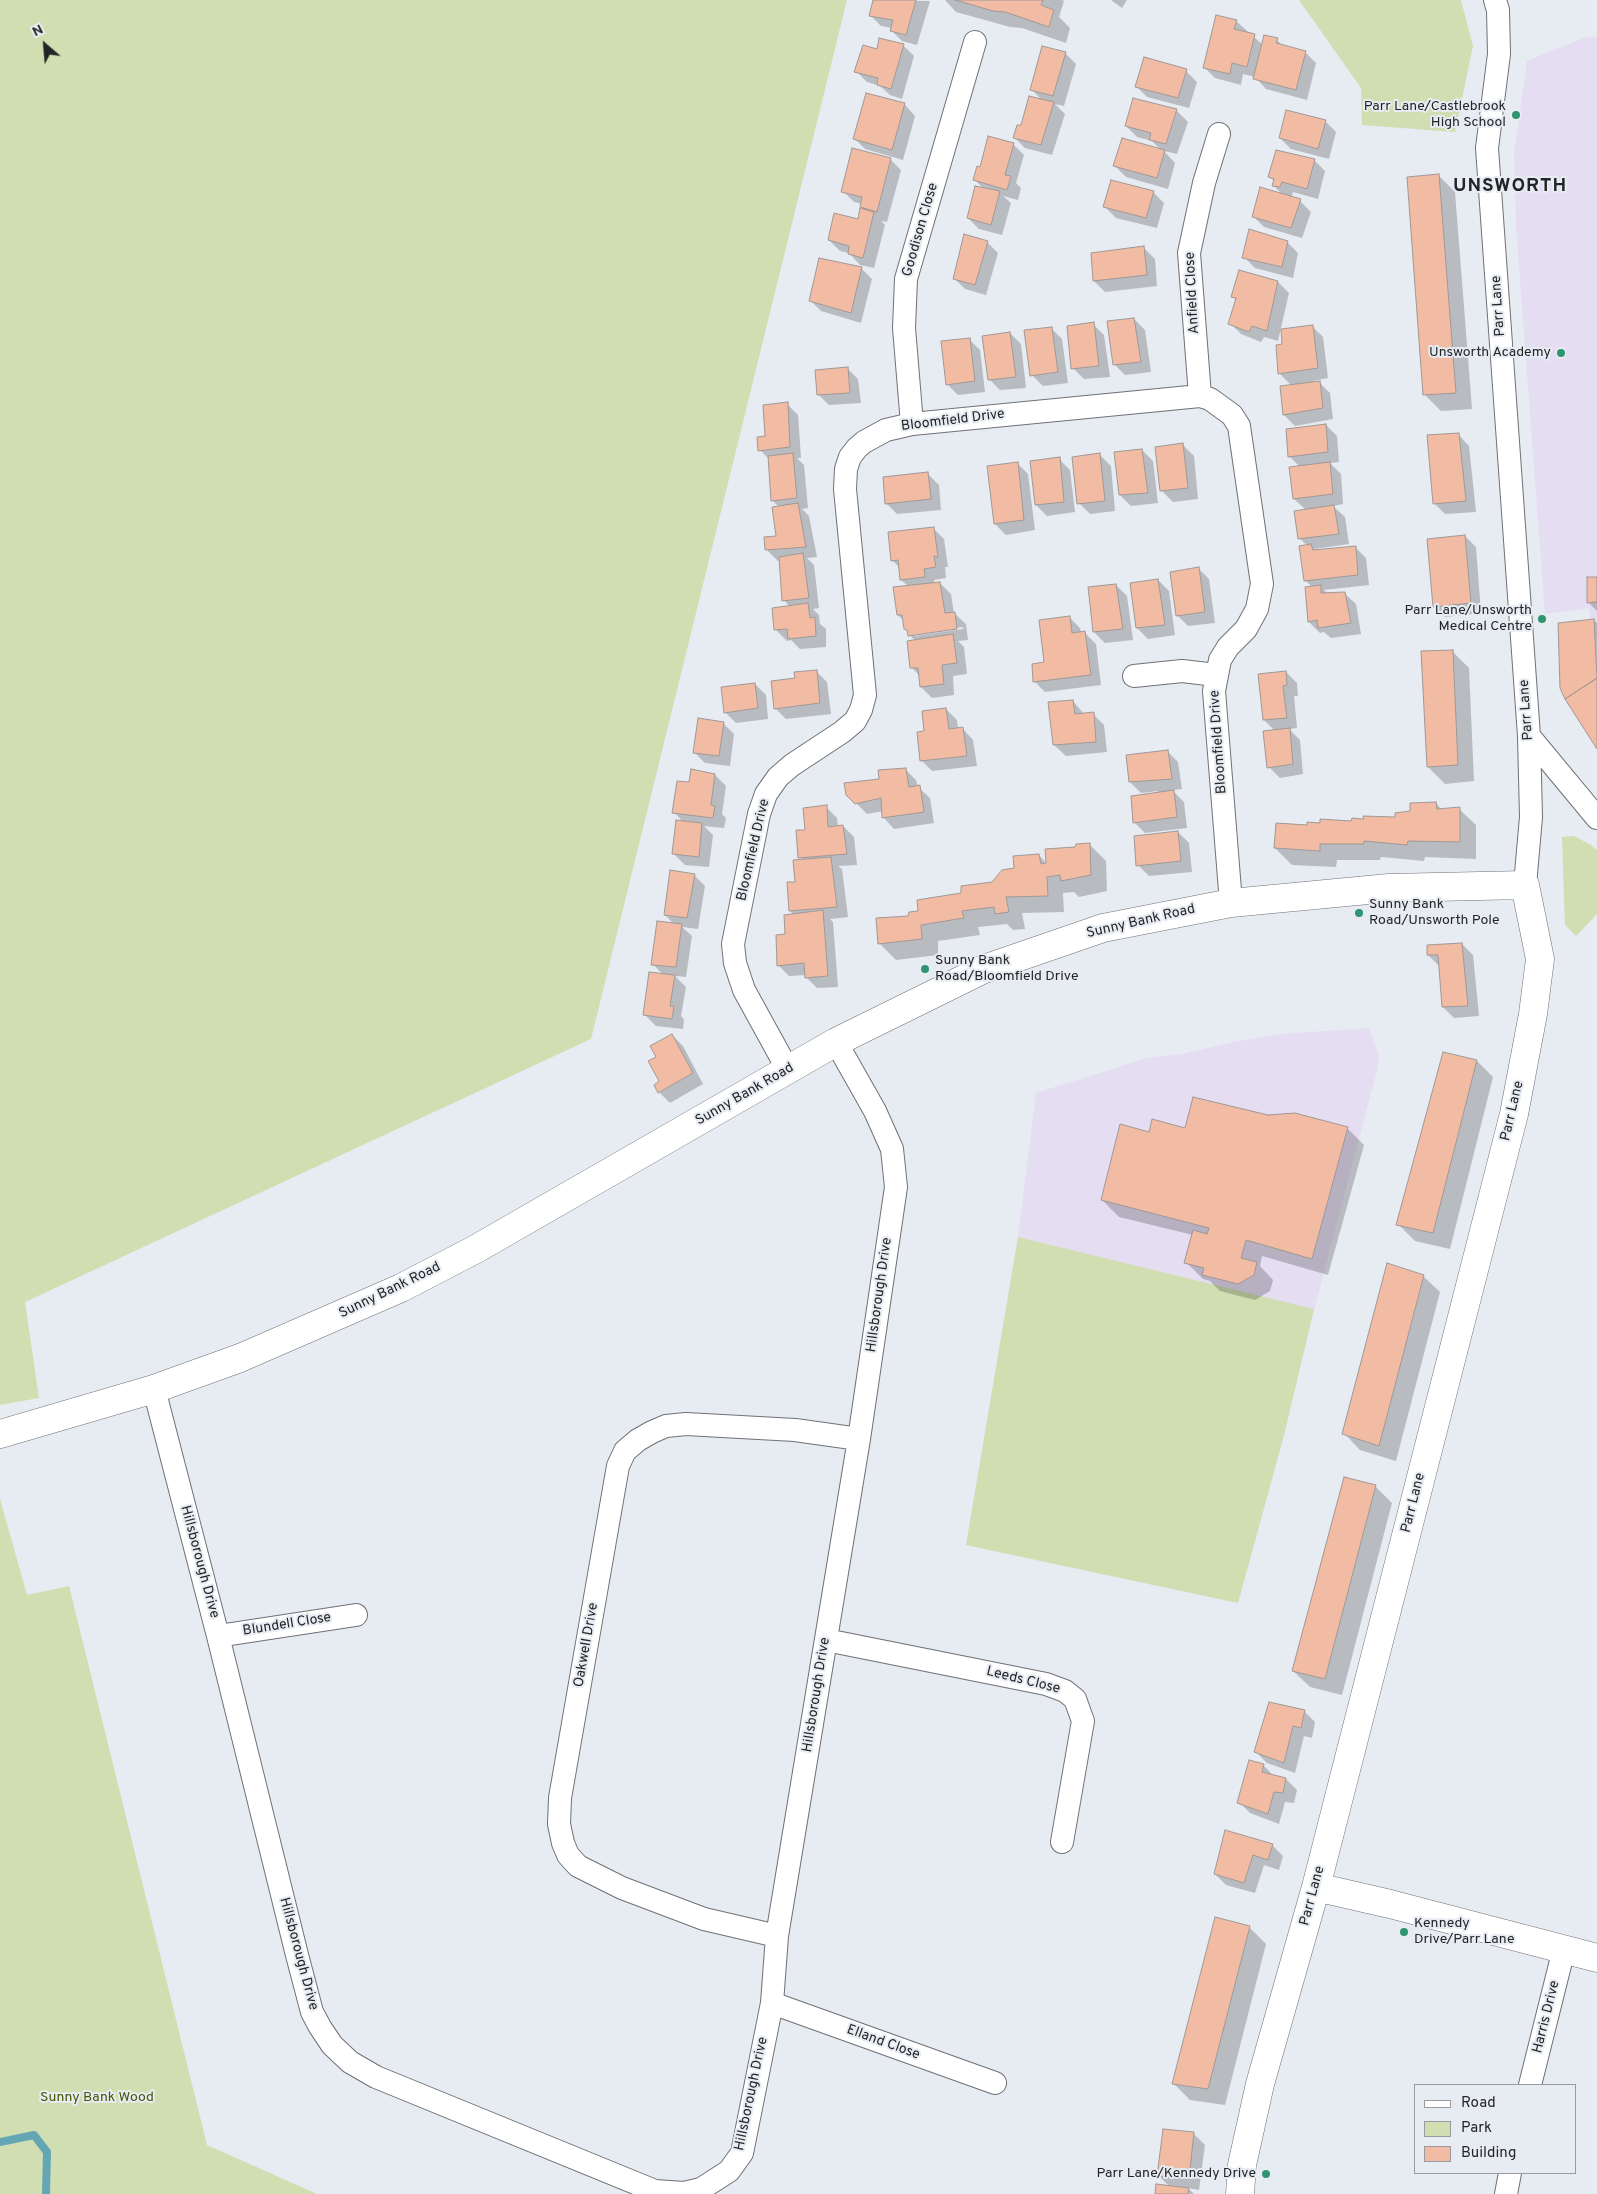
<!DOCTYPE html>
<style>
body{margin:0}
#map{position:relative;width:1597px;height:2194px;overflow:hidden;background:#e7ebf2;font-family:Overpass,sans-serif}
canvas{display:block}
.legend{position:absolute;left:1414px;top:2084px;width:162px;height:90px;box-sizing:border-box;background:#e7ebf2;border:1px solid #999ba0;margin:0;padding:6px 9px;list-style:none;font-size:15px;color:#232426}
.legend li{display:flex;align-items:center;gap:10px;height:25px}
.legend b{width:25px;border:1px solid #999ba0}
.north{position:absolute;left:20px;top:20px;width:50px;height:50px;-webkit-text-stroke:4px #e7ebf2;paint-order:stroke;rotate:333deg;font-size:14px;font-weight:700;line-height:20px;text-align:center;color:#232426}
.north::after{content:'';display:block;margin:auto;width:18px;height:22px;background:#232426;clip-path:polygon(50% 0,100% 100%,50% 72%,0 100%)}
</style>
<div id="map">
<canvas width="1597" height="2194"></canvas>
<ul class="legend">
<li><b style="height:6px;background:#fff"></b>Road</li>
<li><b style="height:14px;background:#d0deb1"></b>Park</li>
<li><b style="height:14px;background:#f1bba4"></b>Building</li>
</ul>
<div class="north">N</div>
</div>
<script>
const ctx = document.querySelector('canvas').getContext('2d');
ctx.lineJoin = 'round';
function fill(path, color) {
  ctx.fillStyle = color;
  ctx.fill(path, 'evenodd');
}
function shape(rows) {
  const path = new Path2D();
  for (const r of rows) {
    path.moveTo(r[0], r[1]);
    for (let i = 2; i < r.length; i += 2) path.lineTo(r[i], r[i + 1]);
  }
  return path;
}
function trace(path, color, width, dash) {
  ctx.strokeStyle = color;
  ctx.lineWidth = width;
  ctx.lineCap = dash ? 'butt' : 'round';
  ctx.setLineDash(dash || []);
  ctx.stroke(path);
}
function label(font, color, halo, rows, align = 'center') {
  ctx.font = font + ' Overpass,sans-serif';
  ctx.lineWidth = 4;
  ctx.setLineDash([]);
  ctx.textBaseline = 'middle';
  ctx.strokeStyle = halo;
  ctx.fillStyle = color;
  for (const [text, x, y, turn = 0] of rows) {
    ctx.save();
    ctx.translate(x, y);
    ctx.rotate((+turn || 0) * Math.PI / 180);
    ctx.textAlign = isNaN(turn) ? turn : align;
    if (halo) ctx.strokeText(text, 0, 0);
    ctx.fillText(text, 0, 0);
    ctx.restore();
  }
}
fill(shape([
 [1597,37,1597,638,1592,638,1589,608,1545,614,1516,226,1514,154,1527,61,1584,38],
 [1369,1028,1379,1056,1377,1070,1311,1322,1284,1435,1238,1603,966,1545,1018,1237,1036,1093,1147,1058,1182,1054,1234,1042,1281,1034]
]), '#e5ddf2');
fill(shape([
 [0,0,847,0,591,1039,25,1302,39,1398,0,1405],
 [1299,0,1461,0,1473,46,1455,132,1362,125,1361,88],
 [1574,836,1589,844,1597,850,1597,914,1576,936,1565,925,1562,837],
 [1018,1237,1314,1309,1284,1435,1238,1603,966,1545],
 [0,1499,27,1595,69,1586,207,2145,317,2194,0,2194]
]), '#d0deb1');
fill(shape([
 [874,0,930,1,917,45,902,41,891,30,892,28,881,26,870,15],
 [945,0,1062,0,1064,1,1059,17,1070,28,1066,43,1022,28,1010,27,956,12],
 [1111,0,1127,0,1122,8],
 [1236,21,1263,45,1277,40,1284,47,1305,52,1316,63,1307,100,1266,89,1255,77,1243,74,1241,85,1215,78,1204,67],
 [903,45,914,56,902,99,890,95,880,86,867,82,856,71,878,51],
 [1065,53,1076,64,1064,106,1055,104,1065,114,1052,155,1025,148,1014,137,1042,100,1032,90],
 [1186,71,1197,82,1189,108,1147,97,1136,86],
 [1133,100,1177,111,1188,122,1177,154,1164,151,1175,163,1168,189,1126,177,1115,166,1162,151,1152,141,1137,137,1126,126],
 [904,104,915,116,903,160,865,149,854,138],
 [1325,121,1336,132,1329,159,1291,149,1280,138],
 [1013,144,1024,155,1016,183,1021,188,1018,200,1003,196,1011,203,1002,235,979,229,968,218,984,189,974,179,981,168],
 [890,159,901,170,887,222,881,221,885,225,874,268,860,265,849,253,840,251,829,240,859,221,862,204,854,202,843,191],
 [1314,160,1325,171,1318,199,1293,192,1291,198,1300,201,1311,212,1302,238,1264,227,1253,216,1284,196,1273,185,1274,181,1270,177],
 [1438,175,1455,192,1472,409,1441,411,1424,394],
 [1153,192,1164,203,1157,228,1116,218,1105,207],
 [987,242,998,253,986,295,965,289,954,278],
 [1287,242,1298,253,1293,278,1255,268,1244,257],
 [1144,248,1155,259,1157,286,1105,292,1094,281],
 [861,268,872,279,861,323,821,311,810,300],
 [1278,282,1289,293,1278,341,1264,337,1261,342,1241,334,1230,323,1236,300,1233,297],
 [1134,319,1145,330,1151,372,1125,375,1114,364],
 [1093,324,1104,335,1110,377,1084,379,1073,368],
 [1312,326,1323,337,1328,378,1313,381,1313,383,1319,382,1330,393,1333,419,1295,426,1284,415,1292,386,1279,373,1284,346],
 [1051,328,1062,339,1068,383,1043,386,1032,375],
 [1010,333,1021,344,1026,388,1000,390,989,379],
 [969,339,980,350,985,392,958,395,947,384],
 [847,368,858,379,861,403,829,405,818,394],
 [787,404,798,415,801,458,797,458,804,465,808,508,802,509,809,516,817,557,807,558,814,565,819,608,813,609,819,615,820,624,826,629,826,647,800,649,791,640,787,641,776,630,790,607,784,600,780,561,778,561,767,550,778,537,779,507,772,500,770,460,760,450],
 [1326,425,1337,436,1339,462,1330,463,1341,474,1343,504,1333,506,1345,517,1349,544,1314,549,1316,551,1355,547,1366,558,1369,585,1324,590,1328,594,1344,593,1356,604,1361,634,1331,638,1324,632,1320,633,1309,622,1306,588,1312,587,1305,580,1308,546,1299,538,1306,510,1294,499,1300,467,1289,456],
 [1458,434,1469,446,1476,512,1445,514,1434,503],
 [1183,445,1194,456,1198,499,1173,502,1162,491],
 [1142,450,1153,461,1158,503,1131,506,1120,495],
 [1100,455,1111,466,1115,511,1090,514,1079,503],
 [1059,459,1070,470,1075,512,1047,516,1036,505],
 [1017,463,1028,474,1035,530,1006,535,995,524],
 [928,474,939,485,941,510,897,514,886,503],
 [933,528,944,539,948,567,945,567,946,578,934,580,935,583,940,583,951,594,954,613,966,624,968,640,958,641,964,647,967,674,953,676,954,695,932,698,921,687,920,676,911,667,915,641,910,635,904,621,898,615,908,586,901,580,900,568,892,560],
 [963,627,963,629,914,636,914,634],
 [1465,536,1476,547,1481,613,1445,617,1434,606],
 [1198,568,1209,579,1215,623,1188,626,1177,615],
 [1597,578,1597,611,1588,602],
 [1158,580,1169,591,1175,635,1148,639,1137,628],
 [1116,585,1127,596,1133,640,1105,643,1094,632],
 [1069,617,1080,628,1081,633,1085,633,1096,644,1101,685,1045,692,1034,681,1046,663],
 [1594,620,1597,623,1597,747],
 [1452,651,1469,668,1474,781,1445,784,1428,767],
 [816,671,827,682,831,714,786,719,775,708,796,679],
 [1286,672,1297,683,1298,696,1294,696,1297,728,1289,729,1300,740,1303,774,1280,778,1269,767,1275,731,1264,720],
 [755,684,766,695,768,719,736,723,725,712],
 [1073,701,1084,714,1093,714,1104,725,1107,752,1066,756,1054,745],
 [946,709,957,720,958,729,962,728,973,740,977,766,932,771,921,760,925,733],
 [723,723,734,734,730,766,705,763,694,752],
 [1167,751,1178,762,1182,789,1172,790,1184,802,1187,828,1145,833,1134,822,1158,791,1141,793,1130,782],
 [905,769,916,780,918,787,930,798,934,823,894,829,884,818,883,811,867,814,847,794],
 [715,775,726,786,722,814,726,818,724,828,704,826,713,835,709,867,685,865,674,854,683,822,674,812,690,784],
 [1436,803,1442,810,1459,809,1476,825,1476,859,1425,857,1424,861,1381,857,1380,860,1337,860,1336,867,1292,865,1275,848,1309,826,1396,818],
 [826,807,837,818,838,827,843,826,854,837,857,865,838,866,842,869,848,917,830,919,833,922,838,987,817,988,806,977,806,975,789,976,778,965,786,935,794,915,790,911,803,860,800,857,807,831],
 [1178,832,1189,843,1192,872,1149,876,1138,865],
 [1089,844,1106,861,1107,891,1079,897,1074,892,1063,893,1064,912,1022,913,1025,929,1013,930,1007,924,978,927,980,935,938,941,938,955,896,960,879,943,910,917,992,883,1039,855,1047,864,1076,848],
 [694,875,705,886,698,929,682,927,692,936,686,977,675,976,686,987,681,1016,684,1019,683,1029,656,1026,645,1015,663,975,653,964,675,925,665,915],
 [1462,944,1473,955,1479,1016,1454,1018,1443,1007,1439,966,1428,955],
 [672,1035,683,1046,703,1084,670,1103,659,1092,660,1081,657,1057],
 [1477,1061,1493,1077,1450,1249,1415,1241,1398,1224],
 [1347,1128,1364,1145,1328,1275,1262,1256,1260,1266,1273,1280,1270,1291,1255,1300,1220,1291,1210,1281,1203,1279,1186,1262,1193,1235,1119,1217,1102,1200,1150,1133,1186,1129],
 [1423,1276,1440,1292,1396,1461,1360,1450,1344,1433],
 [1375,1486,1392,1503,1342,1695,1310,1687,1293,1671],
 [1304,1711,1315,1722,1312,1738,1304,1736,1295,1773,1267,1763,1256,1752],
 [1263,1765,1275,1777,1286,1779,1297,1790,1294,1803,1285,1802,1279,1824,1250,1813,1239,1802],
 [1272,1845,1283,1856,1279,1870,1264,1865,1255,1893,1226,1885,1215,1874],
 [1249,1927,1266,1944,1225,2105,1190,2100,1173,2083],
 [1194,2134,1205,2145,1199,2190,1188,2188,1194,2194,1156,2194,1170,2187,1158,2175]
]), '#0003');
trace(shape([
 [0,2142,34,2135,47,2152,46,2194]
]), '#65a6b5', 8);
const building = shape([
 [873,0,916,0,906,35,890,31,893,20,869,16,873,0],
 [955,0,1043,0,1041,5,1054,10,1049,27,1005,12,993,11,955,0],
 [1216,15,1237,20,1234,29,1255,34,1247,67,1232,63,1230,74,1203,68,1216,15],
 [1264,35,1278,38,1276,43,1306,51,1296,90,1253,79,1264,35],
 [879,38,904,44,891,89,877,85,878,78,854,72,863,45,877,49,879,38],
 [1042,46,1066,52,1053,96,1030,90,1042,46],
 [1144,57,1187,69,1178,98,1135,87,1144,57],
 [866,93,905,103,892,150,853,139,866,93],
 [1029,96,1054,102,1041,145,1013,138,1017,125,1021,125,1029,96],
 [1133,98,1177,109,1166,144,1149,140,1151,133,1125,126,1133,98],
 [1286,110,1326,120,1318,149,1279,138,1286,110],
 [988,136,1014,143,1005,175,1011,176,1007,190,973,180,977,166,980,167,988,136],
 [1122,138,1165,150,1157,178,1113,166,1122,138],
 [852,148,891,158,877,212,860,207,862,197,841,192,852,148],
 [1276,150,1315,159,1307,189,1282,182,1280,187,1272,186,1274,179,1268,177,1276,150],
 [1439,174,1456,393,1423,395,1407,177,1439,174],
 [1111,180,1154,191,1146,218,1103,207,1111,180],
 [975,186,1000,191,991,225,967,218,975,186],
 [1260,187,1301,199,1291,228,1252,217,1260,187],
 [860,208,874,212,863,258,848,254,849,246,828,240,834,213,858,219,860,208],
 [1249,229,1288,241,1282,267,1242,258,1249,229],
 [964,234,988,241,975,285,953,279,964,234],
 [1144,246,1147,275,1093,281,1091,253,1144,246],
 [819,258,862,267,851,313,809,301,819,258],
 [1239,270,1278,281,1267,331,1252,326,1249,332,1228,324,1236,298,1231,297,1239,270],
 [1134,318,1141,362,1113,365,1107,321,1134,318],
 [1094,322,1099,366,1071,369,1067,326,1094,322],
 [1313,325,1318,368,1278,374,1276,345,1282,344,1281,329,1313,325],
 [1052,327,1058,372,1030,376,1024,330,1052,327],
 [1010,332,1016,377,988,380,982,336,1010,332],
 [970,338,975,381,946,385,941,341,970,338],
 [848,367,850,393,817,395,815,370,848,367],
 [1320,381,1323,408,1283,415,1280,386,1320,381],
 [788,402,790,447,758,451,757,437,765,436,763,405,788,402],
 [1326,424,1328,452,1288,457,1286,429,1326,424],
 [1459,433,1466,501,1433,504,1427,435,1459,433],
 [1183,443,1188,488,1160,491,1155,447,1183,443],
 [1142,449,1148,493,1119,495,1114,452,1142,449],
 [793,453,797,498,771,501,768,456,793,453],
 [1100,453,1105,501,1077,504,1072,457,1100,453],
 [1060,457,1064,502,1035,505,1030,461,1060,457],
 [1018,462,1024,520,994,524,987,466,1018,462],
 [1330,462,1333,494,1293,499,1289,467,1330,462],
 [928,472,931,499,885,504,883,477,928,472],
 [798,503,806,547,765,550,764,537,776,536,772,507,798,503],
 [1334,505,1339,534,1298,539,1294,511,1334,505],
 [934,527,938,557,934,556,936,567,924,569,925,577,900,580,898,560,891,561,888,532,934,527],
 [1465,535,1471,603,1433,607,1427,539,1465,535],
 [1311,544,1313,550,1356,546,1358,575,1304,581,1299,546,1311,544],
 [803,553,809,598,782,601,779,557,803,553],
 [1199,567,1205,612,1176,616,1170,572,1199,567],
 [1587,577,1597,577,1597,602,1587,603,1587,577],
 [1158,579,1165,625,1136,628,1130,583,1158,579],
 [940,582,945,613,955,612,957,629,908,636,907,630,904,629,902,615,897,615,893,587,940,582],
 [1116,584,1123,629,1093,632,1088,587,1116,584],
 [1321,585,1321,593,1345,592,1351,623,1318,628,1317,620,1308,622,1305,587,1321,585],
 [808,603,810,618,815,617,816,636,788,639,787,629,774,630,772,608,808,603],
 [1070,616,1072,633,1085,631,1091,675,1033,682,1032,664,1044,662,1039,620,1070,616],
 [1594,619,1597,678,1565,699,1560,688,1558,623,1594,619],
 [953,634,957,663,942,665,944,684,920,687,918,668,910,668,907,641,953,634],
 [1453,650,1458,765,1427,767,1421,651,1453,650],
 [817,670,820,703,774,709,771,681,795,678,794,672,817,670],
 [1286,671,1287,685,1283,686,1287,718,1263,720,1258,674,1286,671],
 [1597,678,1597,749,1565,699,1597,678],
 [755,683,758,708,724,713,721,687,755,683],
 [1073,700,1075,714,1094,712,1096,742,1053,745,1048,702,1073,700],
 [946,708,949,729,963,727,967,756,920,761,917,732,924,731,922,711,946,708],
 [698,718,724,722,719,756,693,753,698,718],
 [1290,728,1293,764,1267,768,1263,731,1290,728],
 [1168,750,1172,779,1129,782,1126,755,1168,750],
 [906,768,909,787,920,785,924,812,882,818,881,798,855,804,846,795,844,783,879,779,878,770,906,768],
 [691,769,715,774,711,805,715,806,713,818,672,813,677,781,689,782,691,769],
 [1174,790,1177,817,1133,823,1131,796,1174,790],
 [1436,802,1437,809,1460,807,1460,842,1408,841,1407,845,1364,841,1364,844,1320,844,1320,851,1274,848,1276,823,1307,825,1307,822,1320,823,1320,819,1351,821,1352,818,1364,819,1363,816,1395,817,1395,813,1410,811,1410,803,1436,802],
 [827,805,828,827,843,825,847,854,798,858,796,830,805,830,803,808,827,805],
 [676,820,702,823,699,857,672,854,676,820],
 [1178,831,1181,861,1136,866,1134,836,1178,831],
 [1090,843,1091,875,1061,881,1060,875,1047,877,1048,896,1006,897,1009,912,995,914,994,907,962,911,964,918,921,925,922,939,878,944,876,918,908,916,909,912,918,911,917,900,961,893,961,886,992,882,1002,870,1014,868,1013,856,1039,854,1041,864,1046,863,1045,849,1075,847,1076,844,1090,843],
 [831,857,837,907,789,911,787,882,795,882,793,860,831,857],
 [670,870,695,874,687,918,664,915,670,870],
 [823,910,828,976,805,978,804,963,777,966,776,935,785,934,784,915,823,910],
 [657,921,682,924,676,967,651,965,657,921],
 [1462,943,1468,1006,1442,1007,1438,955,1427,955,1427,945,1462,943],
 [649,972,675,975,670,1006,674,1006,672,1019,643,1015,649,972],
 [672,1034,693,1073,658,1093,654,1085,659,1081,648,1061,656,1057,650,1046,672,1034],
 [1443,1052,1477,1060,1433,1233,1396,1225,1443,1052],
 [1193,1097,1268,1115,1295,1113,1348,1127,1312,1259,1246,1240,1241,1258,1257,1262,1254,1275,1238,1284,1202,1275,1204,1268,1184,1263,1193,1230,1207,1234,1209,1228,1101,1200,1120,1124,1149,1132,1152,1119,1185,1128,1193,1097],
 [1387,1263,1424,1275,1379,1446,1342,1434,1387,1263],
 [1344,1477,1376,1485,1325,1679,1292,1671,1344,1477],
 [1269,1702,1305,1710,1301,1728,1293,1726,1284,1763,1254,1752,1269,1702],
 [1249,1760,1264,1764,1262,1772,1286,1778,1283,1793,1274,1792,1268,1814,1237,1803,1249,1760],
 [1225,1830,1273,1844,1268,1860,1253,1855,1244,1883,1214,1874,1225,1830],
 [1215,1917,1250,1926,1208,2089,1172,2084,1215,1917],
 [1163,2129,1194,2132,1189,2179,1157,2176,1163,2129],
 [1156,2184,1189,2188,1188,2194,1155,2194,1156,2184]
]);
fill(building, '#f1bba4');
trace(building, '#a09895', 1);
const minor = shape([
 [1495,0,1498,10,1499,54,1487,148,1529,736,1531,817,1525,885],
 [1200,396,1189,253,1204,183,1219,134],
 [912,424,904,328,906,279,975,42],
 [1134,676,1182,671,1216,675],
 [1529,736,1597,818],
 [788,1070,744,990,735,963,733,944,759,814,766,794,778,777,792,765,842,732,855,721,861,710,865,695,845,489,846,469,850,457,857,448,864,442,886,430,912,424,1200,396,1210,399,1232,415,1239,426,1262,584,1257,609,1246,629,1228,647,1220,660,1214,691,1231,903],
 [154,1389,218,1636,297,1955,312,2012,320,2027,332,2045,350,2062,376,2077,655,2191,684,2193,701,2189,729,2171,742,2153,772,2003,777,1936,859,1439,896,1187,892,1149,875,1111,836,1042],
 [218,1636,356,1615],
 [826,1640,1046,1684,1065,1691,1075,1699,1083,1721,1062,1842],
 [777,1936,704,1919,622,1888,578,1866,568,1855,563,1843,559,1824,560,1798,618,1466,625,1451,638,1440,652,1432,666,1426,686,1424,795,1430,859,1439],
 [772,2003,995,2083],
 [1530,2085,1564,1949],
 [1506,2194,1510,2173]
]);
const tertiary = shape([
 [0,1434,154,1389,240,1358,401,1288,476,1249,836,1042,984,969,1103,928,1231,903,1389,888,1525,885,1540,959,1533,1014,1514,1114,1316,1887,1260,2084,1242,2165,1240,2194],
 [1316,1887,1390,1904,1597,1958]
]);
trace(minor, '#6e7177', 24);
trace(tertiary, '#6e7177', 29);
trace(minor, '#fff', 22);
trace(tertiary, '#fff', 28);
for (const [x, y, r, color] of [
 [1516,115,5,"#2f9470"],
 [1561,353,5,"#2f9470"],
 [1542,619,5,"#2f9470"],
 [1359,913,5,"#2f9470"],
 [925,969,5,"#2f9470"],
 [1404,1932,5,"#2f9470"],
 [1266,2174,5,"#2f9470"]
]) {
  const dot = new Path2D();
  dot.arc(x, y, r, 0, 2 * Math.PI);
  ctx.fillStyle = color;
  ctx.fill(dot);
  trace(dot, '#e7ebf2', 2);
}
label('14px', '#232426', '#e7ebf2', [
 ["Parr Lane/Castlebrook",1506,107],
 ["High School",1506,123],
 ["Unsworth Academy",1551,353],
 ["Parr Lane/Unsworth",1532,611],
 ["Medical Centre",1532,627],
 ["Sunny Bank",1369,905,"left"],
 ["Road/Unsworth Pole",1369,921,"left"],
 ["Sunny Bank",935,961,"left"],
 ["Road/Bloomfield Drive",935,977,"left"],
 ["Kennedy",1414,1924,"left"],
 ["Drive/Parr Lane",1414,1940,"left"],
 ["Parr Lane/Kennedy Drive",1256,2174]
], 'right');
label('14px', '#232426', '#e7ebf2', [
 ["Goodison Close",921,230,-74],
 ["Anfield Close",1193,293,-93],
 ["Parr Lane",1499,306,-94],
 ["Bloomfield Drive",953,421,-7],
 ["Parr Lane",1527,710,-94],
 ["Bloomfield Drive",1219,742,-94],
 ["Bloomfield Drive",754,850,-77],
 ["Sunny Bank Road",1141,922,-13],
 ["Sunny Bank Road",745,1095,-30],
 ["Parr Lane",1513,1111,-77],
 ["Sunny Bank Road",390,1291,-26],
 ["Hillsborough Drive",880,1295,-82],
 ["Parr Lane",1414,1503,-76],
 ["Hillsborough Drive",199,1562,75],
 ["Blundell Close",287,1625,-9],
 ["Oakwell Drive",587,1645,-80],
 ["Leeds Close",1023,1681,14],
 ["Hillsborough Drive",817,1695,-81],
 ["Parr Lane",1313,1896,-75],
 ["Hillsborough Drive",298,1954,75],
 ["Harris Drive",1547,2017,-76],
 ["Elland Close",883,2043,20],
 ["Hillsborough Drive",752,2094,-78]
]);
label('14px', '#465603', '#e7ebf2', [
 ["Sunny Bank Wood",97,2098]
]);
ctx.letterSpacing = '1px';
label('bold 19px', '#232426', '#e7ebf2', [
 ["UNSWORTH",1510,187]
]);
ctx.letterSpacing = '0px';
</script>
